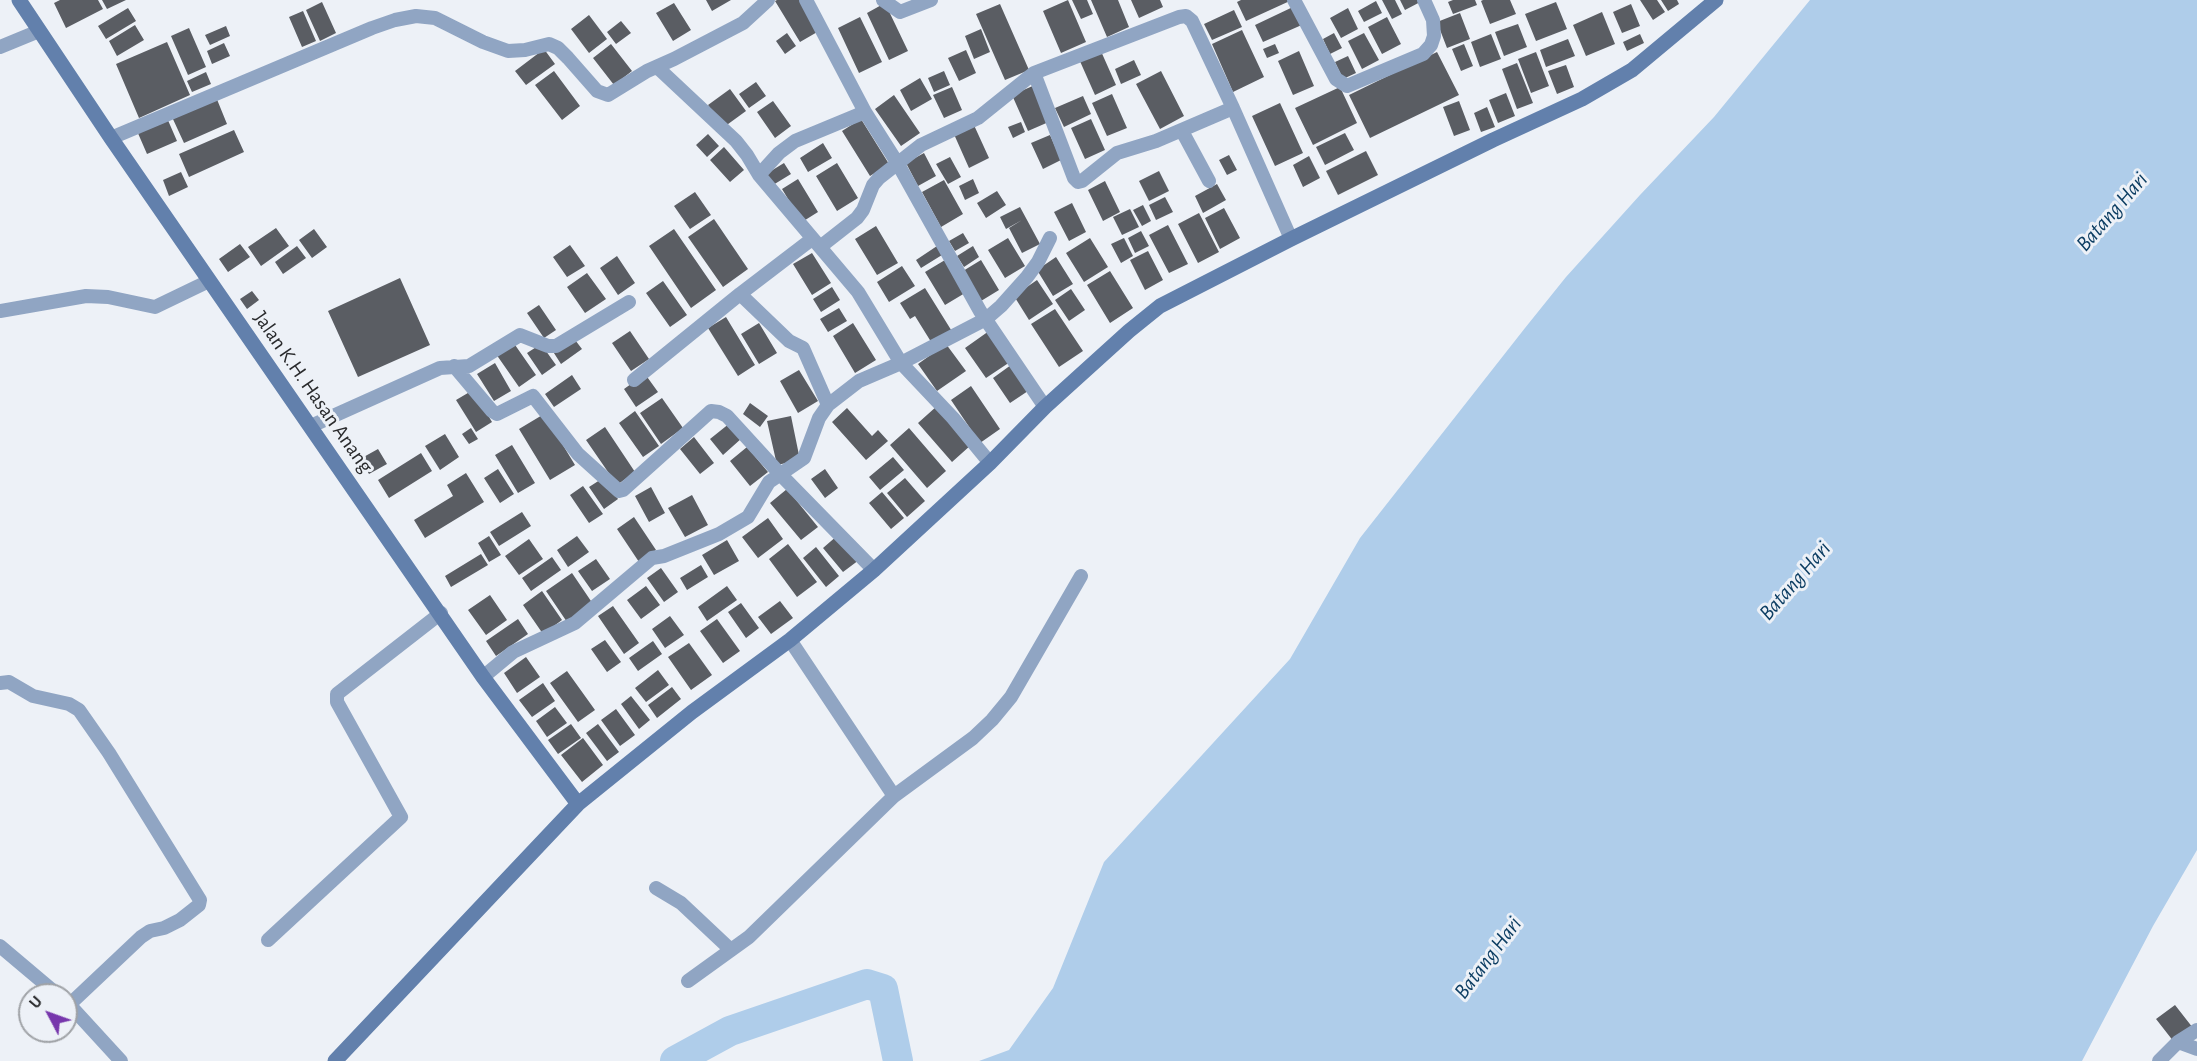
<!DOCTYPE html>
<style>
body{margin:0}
#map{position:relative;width:2197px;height:1061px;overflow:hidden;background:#edf1f7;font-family:"Alegreya Sans",sans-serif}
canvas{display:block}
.north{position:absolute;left:18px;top:983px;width:60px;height:60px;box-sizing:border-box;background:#edf1f7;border:2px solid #9fa2a6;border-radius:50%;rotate:311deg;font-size:16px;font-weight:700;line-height:24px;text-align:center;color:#2a2b2d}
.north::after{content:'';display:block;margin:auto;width:21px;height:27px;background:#7737ac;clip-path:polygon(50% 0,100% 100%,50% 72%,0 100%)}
</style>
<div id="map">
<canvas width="2197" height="1061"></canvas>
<div class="north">U</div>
</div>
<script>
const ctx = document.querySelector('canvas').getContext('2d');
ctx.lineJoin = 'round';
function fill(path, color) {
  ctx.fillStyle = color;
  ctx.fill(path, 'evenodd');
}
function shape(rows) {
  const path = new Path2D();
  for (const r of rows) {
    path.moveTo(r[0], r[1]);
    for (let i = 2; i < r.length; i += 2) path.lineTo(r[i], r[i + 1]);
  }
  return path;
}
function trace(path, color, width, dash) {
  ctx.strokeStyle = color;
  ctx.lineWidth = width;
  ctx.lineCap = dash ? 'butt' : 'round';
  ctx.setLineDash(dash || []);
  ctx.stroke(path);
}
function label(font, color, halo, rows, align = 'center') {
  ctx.font = font + ' "Alegreya Sans",sans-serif';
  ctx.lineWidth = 6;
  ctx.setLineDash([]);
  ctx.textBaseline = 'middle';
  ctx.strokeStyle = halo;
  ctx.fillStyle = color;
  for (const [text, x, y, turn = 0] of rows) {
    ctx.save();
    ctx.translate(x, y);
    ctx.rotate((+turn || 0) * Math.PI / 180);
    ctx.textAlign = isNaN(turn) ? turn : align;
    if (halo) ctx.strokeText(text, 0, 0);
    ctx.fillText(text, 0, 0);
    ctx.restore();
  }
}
fill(shape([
 [1810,0,2197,0,2197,850,2153,926,2082,1061,979,1061,1009,1050,1053,988,1104,862,1290,659,1360,538,1525,328,1566,277,1640,195,1714,117]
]), '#afcdea');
trace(shape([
 [675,1061,730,1031,867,984,883,989,898,1061]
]), '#afcdea', 30);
fill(shape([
 [60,0,98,0,103,9,66,28,54,3],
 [102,0,126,0,107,9],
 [706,0,731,0,712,11],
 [777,0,800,0,819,31,800,42,775,1],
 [1068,0,1086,42,1061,53,1043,11],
 [1072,0,1087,0,1093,14,1081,19],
 [1091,0,1118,0,1129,27,1107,37],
 [1131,0,1160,0,1163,7,1139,18],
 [1241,0,1292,0,1246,21,1237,2],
 [1382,0,1395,0,1402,14,1392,19],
 [1400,0,1424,0,1405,10],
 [1453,0,1475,0,1477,5,1453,14,1448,2],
 [1483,0,1510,0,1516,14,1490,24,1481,1],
 [1640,0,1657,0,1665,12,1653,20],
 [1661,0,1677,0,1679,4,1668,11],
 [1376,1,1382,13,1364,22,1358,11],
 [322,2,336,33,320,41,306,10],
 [1556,2,1567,29,1536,41,1525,14],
 [674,3,691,30,673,41,656,13],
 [885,3,908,51,889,60,867,13],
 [1000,4,1029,70,1005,80,976,14],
 [1631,4,1640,26,1622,33,1613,12],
 [1295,6,1304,24,1263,42,1255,25],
 [128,8,136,21,106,39,98,26],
 [1348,8,1358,29,1341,38,1330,18],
 [1234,10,1242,27,1212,40,1204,24],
 [303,11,316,41,302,47,289,17],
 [1602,12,1615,44,1586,56,1573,25],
 [1460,13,1470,39,1447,48,1437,22],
 [589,15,607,39,589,53,571,29],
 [860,17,882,62,859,73,838,28],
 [1387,17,1401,44,1382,54,1368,27],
 [621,21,631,33,616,44,607,32],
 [1518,24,1527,47,1504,56,1495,32],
 [135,25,144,40,117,56,109,41],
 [226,26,230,36,210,45,205,35],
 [189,28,206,67,188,75,171,36],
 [981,29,990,52,974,59,965,36],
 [1242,30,1264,77,1233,92,1212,44],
 [787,33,796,46,785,54,776,41],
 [1334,33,1342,48,1330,54,1323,39],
 [1364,33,1379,60,1362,69,1348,41],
 [1491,34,1501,59,1480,67,1471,42],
 [1640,34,1644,43,1627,51,1623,42],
 [1568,39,1575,56,1546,67,1540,50],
 [167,42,190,95,139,118,116,64],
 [224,43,230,56,212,64,207,51],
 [611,44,632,71,614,85,593,58],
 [1275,44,1279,53,1267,58,1263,49],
 [1464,44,1473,66,1461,71,1452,49],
 [544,49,555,64,526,85,515,71],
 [1100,49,1116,85,1095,95,1079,59],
 [966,50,976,73,959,81,948,58],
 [1299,51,1314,86,1293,95,1278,61],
 [1437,52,1459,95,1370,138,1349,95],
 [1536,52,1549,86,1531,93,1518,59],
 [1348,56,1356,73,1343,79,1335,62],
 [1134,60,1141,75,1121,84,1115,69],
 [1517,63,1533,103,1517,109,1502,69],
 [1566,65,1574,87,1557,94,1548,71],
 [554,71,580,106,562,120,535,85],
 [944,71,950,85,934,92,928,78],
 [1161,71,1184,116,1160,129,1136,84],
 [206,72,211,84,192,92,187,81],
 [920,78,932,99,911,111,900,90],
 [756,82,766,96,749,108,739,94],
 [1035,85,1051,121,1028,131,1012,95],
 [952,87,962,110,944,118,933,95],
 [1340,87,1357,123,1313,145,1295,108],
 [730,89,746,111,724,127,708,105],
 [1506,93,1515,116,1498,123,1489,100],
 [1112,94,1127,128,1107,136,1092,103],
 [894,95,920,133,901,146,875,109],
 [1083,96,1091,114,1064,127,1055,108],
 [216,97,227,124,184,143,172,117],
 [773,101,791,126,775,138,757,112],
 [1459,101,1470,130,1454,136,1443,107],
 [1280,103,1303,153,1275,166,1252,116],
 [1487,107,1495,127,1481,132,1474,113],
 [167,118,177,141,147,154,137,131],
 [861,119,889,164,870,176,842,131],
 [1091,119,1105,150,1085,159,1071,128],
 [1021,122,1025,132,1013,138,1008,127],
 [973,123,989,158,969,168,953,132],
 [234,130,244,152,189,177,179,154],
 [1345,133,1354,150,1325,165,1316,147],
 [708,134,719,146,707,157,696,145],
 [1050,135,1061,160,1043,169,1031,143],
 [823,143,832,158,808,172,800,158],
 [724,147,744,170,730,182,710,160],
 [1366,151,1378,175,1338,195,1326,171],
 [924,153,936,176,918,186,906,163],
 [1229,155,1237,170,1227,175,1219,160],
 [1309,156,1320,178,1303,187,1293,165],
 [950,157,961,177,948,184,936,164],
 [784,163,791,174,773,185,766,174],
 [837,163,858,198,837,211,816,176],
 [1159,171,1169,191,1149,201,1139,181],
 [181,172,188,187,169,196,163,180],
 [798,179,818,212,802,222,782,189],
 [973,179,979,193,965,200,959,186],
 [944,180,963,214,941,227,922,192],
 [1105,181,1120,212,1103,221,1088,190],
 [1217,184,1226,200,1203,213,1195,196],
 [997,191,1006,205,986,218,977,203],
 [695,192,711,215,690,229,674,206],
 [1165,197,1173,212,1156,220,1149,205],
 [1072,203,1086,232,1069,241,1054,212],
 [1143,205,1151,221,1142,226,1133,210],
 [1020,207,1040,244,1022,253,1009,228,1022,220,1006,229,1000,217],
 [1224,208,1240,238,1220,249,1205,218],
 [1130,209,1139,227,1122,235,1113,217],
 [1199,213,1219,252,1198,263,1178,224],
 [714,219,748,269,723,287,688,237],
 [1168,225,1188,264,1169,273,1149,235],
 [876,226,898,263,877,275,855,239],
 [276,228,289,246,261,266,248,247],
 [314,229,327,247,312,258,299,240],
 [674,229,716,290,691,308,649,246],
 [1141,231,1149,246,1135,253,1128,238],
 [963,233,969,243,955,251,949,241],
 [1008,238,1025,266,1005,278,988,250],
 [1090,238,1108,267,1084,282,1066,253],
 [1124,238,1133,256,1121,263,1111,244],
 [240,244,250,257,228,272,219,259],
 [570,245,585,266,567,277,553,257],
 [297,246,306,258,283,274,275,262],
 [937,246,942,255,921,268,916,260],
 [973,246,979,257,964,267,957,256],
 [1148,251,1163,280,1145,290,1130,260],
 [812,253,831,283,812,295,793,264],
 [617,256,635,283,618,295,600,268],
 [1056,257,1073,284,1053,296,1037,270],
 [945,260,965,293,945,305,925,272],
 [981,260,999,290,981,301,963,271],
 [902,266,915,286,889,302,877,282],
 [1110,271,1133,308,1110,323,1087,285],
 [587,273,606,299,585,313,567,287],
 [400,278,430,345,358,377,328,311],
 [1037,280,1053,304,1029,320,1014,296],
 [663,281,687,315,670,327,646,293],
 [832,287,840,300,821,312,813,299],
 [925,288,953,333,933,345,915,316,910,319,900,303],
 [1071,289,1085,310,1069,321,1055,300],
 [252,291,259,300,247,309,240,299],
 [539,305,556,330,544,338,527,313],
 [839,308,847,321,828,332,820,319],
 [1055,309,1083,351,1059,367,1031,324],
 [726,317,755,365,738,376,708,328],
 [759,323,777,353,759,364,741,334],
 [853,323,876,360,855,373,833,336],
 [630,331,649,359,631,371,612,343],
 [989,331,1010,362,986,378,965,348],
 [572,336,582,349,561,364,552,350],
 [513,342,536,375,519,387,496,354],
 [541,344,556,365,542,375,527,353],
 [946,344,966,371,937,391,918,364],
 [495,363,511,391,494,401,477,374],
 [1011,365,1028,391,1010,403,993,378],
 [799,370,818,401,798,413,780,381],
 [645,374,658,392,636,407,624,389],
 [572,375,581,389,554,407,545,394],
 [971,386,1000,429,980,443,951,400],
 [473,390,492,422,476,432,456,400],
 [662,398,683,428,661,444,640,413],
 [750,403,768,416,760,427,743,414],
 [937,406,971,445,952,462,918,423],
 [847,408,872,436,878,430,888,441,866,460,832,422],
 [635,411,659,446,643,457,619,423],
 [544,414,575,465,550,480,519,429],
 [791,416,800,460,777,465,767,421],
 [730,423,742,438,723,455,710,439],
 [605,427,635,472,617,485,586,440],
 [471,428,478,439,469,444,462,434],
 [909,428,946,471,927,488,890,445],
 [445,434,459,457,440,470,425,446],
 [694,437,714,463,700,474,680,449],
 [512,445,535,483,518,493,495,455],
 [747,447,768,472,750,486,730,461],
 [378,449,387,464,369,474,360,459],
 [421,453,432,471,389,498,378,480],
 [893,457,904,470,880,490,869,477],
 [498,469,514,494,500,503,484,478],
 [825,469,838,488,825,498,811,479],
 [466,473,484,502,425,538,414,520,453,496,447,485],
 [603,478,618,499,604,509,589,487],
 [905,478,925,501,907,517,887,493],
 [583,486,603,514,589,523,570,495],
 [651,487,665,513,649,522,635,496],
 [787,489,818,527,801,540,770,503],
 [882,492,904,518,891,529,869,503],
 [692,495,708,525,685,537,668,508],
 [522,512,531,526,499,546,490,532],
 [634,517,656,550,639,562,617,529],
 [768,518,783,539,758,558,742,537],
 [838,535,859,560,843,572,823,548],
 [489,536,501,555,489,562,478,543],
 [577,536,589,552,568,567,557,550],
 [529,539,543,559,519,575,505,556],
 [727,540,739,561,714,575,702,555],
 [788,544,817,582,797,597,769,559],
 [816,547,839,576,826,587,803,558],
 [481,554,488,565,451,587,445,576],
 [552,557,561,570,531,591,522,578],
 [596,559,610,579,592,591,578,571],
 [701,565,708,577,687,590,680,578],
 [661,568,678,592,664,602,647,578],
 [572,573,593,604,567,622,546,591],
 [646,586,660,605,641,619,627,600],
 [727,586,737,600,707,621,698,607],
 [542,591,562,620,543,634,523,605],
 [490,595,507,620,486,635,468,610],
 [780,601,793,618,771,634,758,617],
 [741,603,759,628,746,638,728,612],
 [613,606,639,643,624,654,598,616],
 [670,616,684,635,665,648,652,629],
 [518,619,528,634,496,656,486,641],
 [717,619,740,651,723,663,700,631],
 [605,640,621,662,607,672,591,649],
 [653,641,662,654,638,671,629,658],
 [689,643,712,675,691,690,668,657],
 [526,657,540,677,517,693,504,673],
 [658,670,669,685,646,702,635,688],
 [567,671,595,710,578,722,550,683],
 [543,683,555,701,532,717,519,700],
 [672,687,681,699,657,718,648,705],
 [631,696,650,720,639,729,621,704],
 [555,707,567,723,547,737,536,721],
 [616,709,635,735,620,746,601,720],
 [571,724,581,738,558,754,548,740],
 [598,724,619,752,607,761,586,733],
 [583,738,603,765,582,782,561,755],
 [2175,1005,2193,1028,2174,1042,2156,1019]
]), '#5a5d63');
trace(shape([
 [806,0,865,112,898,164,980,311,1045,407],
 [883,0,900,12,931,0],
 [1294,0,1336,79,1347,86,1423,54,1431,45,1434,36,1433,20,1424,0],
 [0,47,39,31],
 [657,67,736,141,747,155,759,175,858,292,901,363,953,418,990,463],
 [1034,73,1074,178,1078,182,1082,181,1117,153,1156,141,1233,108],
 [1182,131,1209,181],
 [111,138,372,28,395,20,416,16,435,18,483,42,508,51,525,50,549,44,558,48,568,58,597,91,608,95,647,71,674,59,743,23,768,0],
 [759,175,779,153,795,141,865,112],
 [820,247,857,218,863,210,873,185,879,178,921,145,978,118,1034,73,1179,17,1186,16,1192,21,1233,108,1291,239],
 [740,294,789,341,803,348,828,405],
 [0,311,86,296,108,297,155,307,209,281],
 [454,366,492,411,497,414,533,396,578,454,619,491,623,490,711,411,719,412,727,416,781,475,874,570],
 [634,380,740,294,812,239],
 [311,426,440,368,469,366,520,335,548,346,556,346,629,302],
 [483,677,513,652,575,623,652,558,664,556,719,534,748,517,769,482,804,458,819,418,828,405,859,381,901,363,986,319,1001,306,1027,277,1038,262,1050,238],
 [0,683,9,682,33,696,69,704,79,710,109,753,200,900,199,905,180,920,164,928,150,931,141,937,70,1004],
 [894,796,973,738,992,720,1011,697,1081,576],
 [656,888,681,903,731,950],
 [268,940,401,817,337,702,337,694,441,613],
 [0,946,58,995],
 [688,981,749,937,894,796,790,640],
 [66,1001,121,1061],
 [2178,1042,2197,1049],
 [2159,1061,2178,1042,2197,1030]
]), '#90a5c3', 14);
trace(shape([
 [19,0,111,138,483,677,578,804],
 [335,1061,578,804,692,712,790,640,874,570,990,463,1045,407,1129,331,1160,306,1291,239,1493,140,1582,99,1632,70,1716,0]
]), '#6280ac', 15);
label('21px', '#2a2b2d', '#edf1f7', [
 ["Jalan K.H. Hasan Anang",313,392,55]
]);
label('italic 22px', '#0d3e63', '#edf1f7', [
 ["Batang Hari",2112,212,-49],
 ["Batang Hari",1795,581,-49],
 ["Batang Hari",1488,958,-53]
]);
</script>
